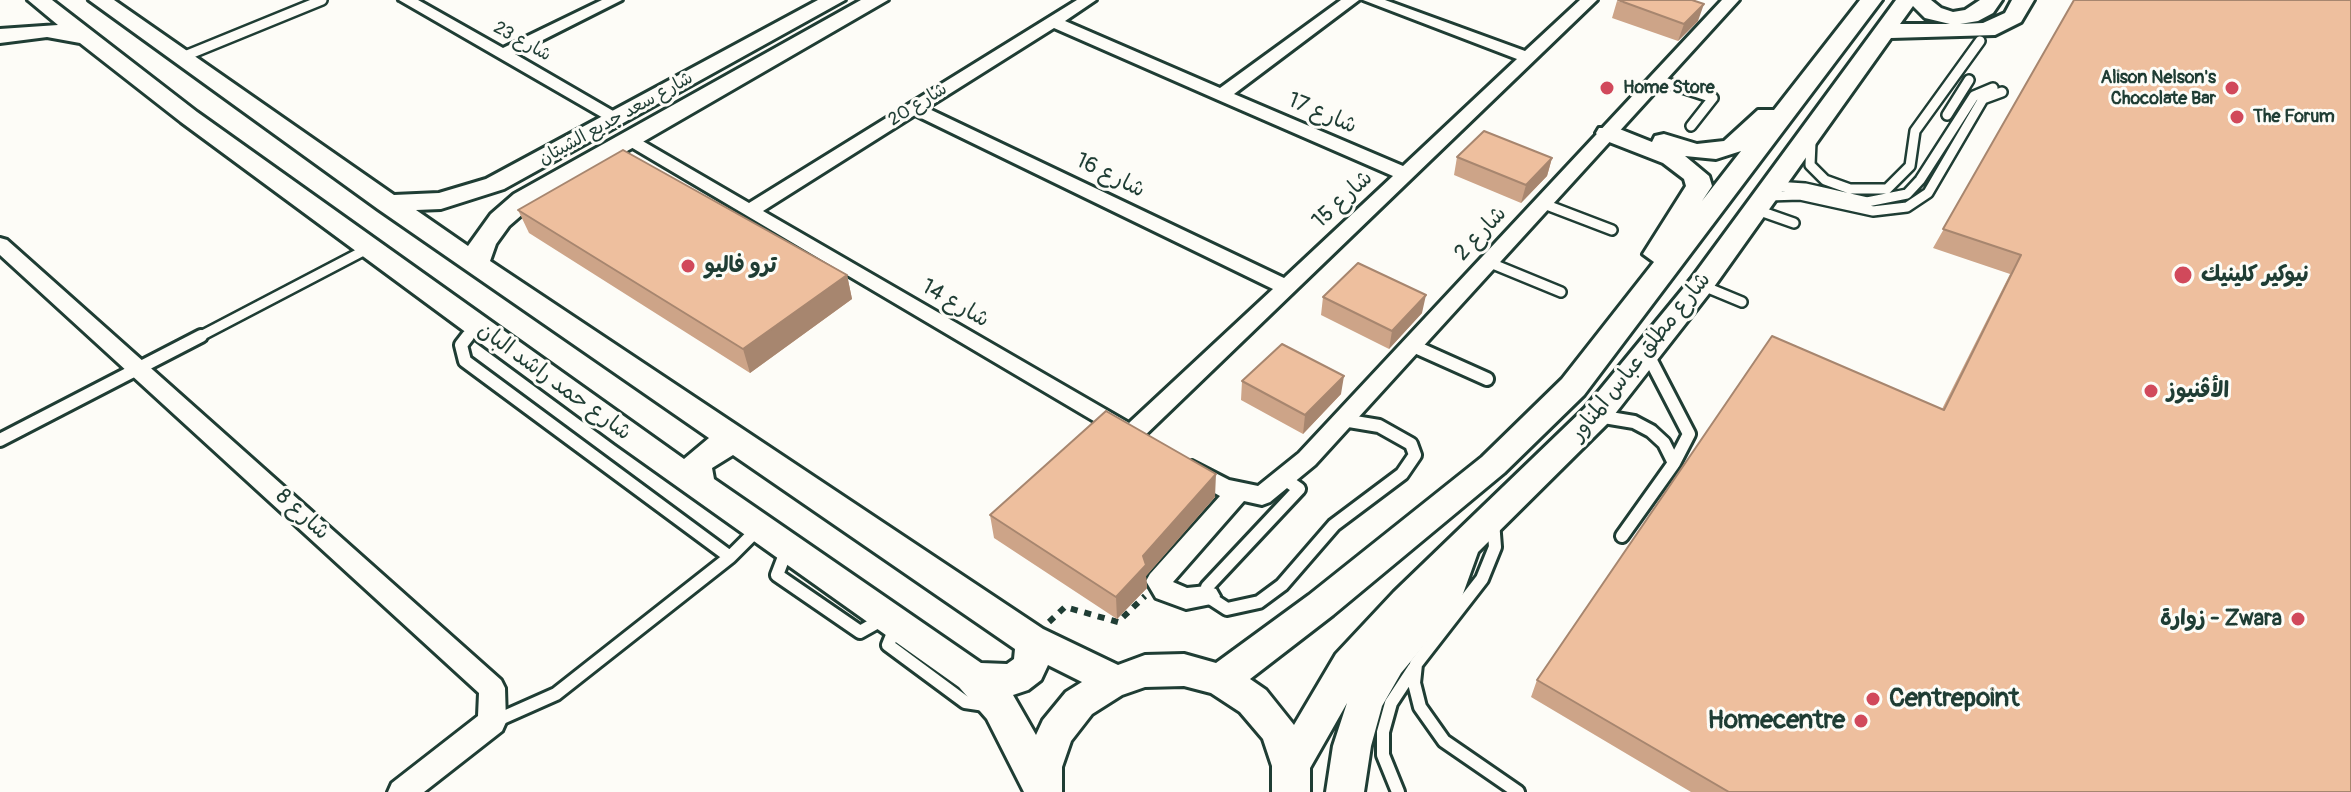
<!DOCTYPE html>
<meta charset="utf-8">
<style>
body{margin:0}
canvas{display:block;background:#fdfcf7}
</style>
<canvas width="2351" height="792"></canvas>
<script>
const ctx = document.querySelector('canvas').getContext('2d');
ctx.lineJoin = 'round';
function shape(rows) {
  const path = new Path2D();
  for (const r of rows) {
    path.moveTo(r[0], r[1]);
    for (let i = 2; i < r.length; i += 2) path.lineTo(r[i], r[i + 1]);
  }
  return path;
}
function trace(path, color, width, dash) {
  ctx.strokeStyle = color;
  ctx.lineWidth = width;
  ctx.lineCap = dash ? 'butt' : 'round';
  ctx.setLineDash(dash || []);
  ctx.stroke(path);
}
function fill(path, color) {
  ctx.fillStyle = color;
  ctx.fill(path, 'evenodd');
}
function label(font, color, halo, rows, align = 'center') {
  ctx.font = font + ' Pangolin,"Playpen Sans Arabic",sans-serif';
  ctx.lineWidth = 6;
  ctx.setLineDash([]);
  ctx.textBaseline = 'middle';
  ctx.strokeStyle = halo;
  ctx.fillStyle = color;
  for (const [text, x, y, turn = 0] of rows) {
    ctx.save();
    ctx.translate(x, y);
    ctx.rotate((+turn || 0) * Math.PI / 180);
    ctx.textAlign = isNaN(turn) ? turn : align;
    if (halo) ctx.strokeText(text, 0, 0);
    ctx.fillText(text, 0, 0);
    ctx.restore();
  }
}
const laneFar1 = shape([
 [180,58,322,0],
 [1658,80,1713,98,1691,126],
 [1947,115,1969,80],
 [1811,142,1810,165,1825,180,1850,189,1887,189,1910,166,1915,131,1980,41],
 [1775,186,1805,188,1867,202,1907,194,1920,180,1974,96,1993,88],
 [1768,196,1800,195,1873,211,1907,207,1928,193,1983,99,2002,92],
 [1544,204,1612,230],
 [1757,210,1794,223],
 [1488,262,1561,292],
 [1701,285,1742,302],
 [197,338,369,248],
 [466,338,476,325]
]);
const lane = shape([
 [468,336,461,345,465,361,730,557],
 [1411,345,1487,379],
 [1598,416,1634,422,1651,431,1664,443,1674,463],
 [0,440,201,336],
 [1283,478,1299,489,1207,587,1207,596,1227,609,1259,602,1282,585,1334,525,1402,474,1415,455,1411,444,1379,426,1343,420],
 [1493,521,1495,547,1482,579,1416,664,1414,683,1420,707,1444,741,1518,792],
 [1622,536,1674,463,1689,434,1647,353],
 [787,549,777,575,860,632,885,618],
 [895,628,888,645,965,702,985,705],
 [493,722,556,694,730,557,758,529],
 [1398,792,1383,755,1383,732,1391,703,1414,668]
]);
const street = shape([
 [399,0,418,0,503,48,602,0,622,0,515,54,627,119,618,124,612,123,399,0],
 [1077,0,1096,0,1065,21,1220,88,1341,0,1359,0,1234,94,1403,166,1517,59,1363,0,1385,0,1525,51,1580,0,1597,0,1139,441,1131,443,619,140,622,136,634,136,749,203,1077,0],
 [1054,28,1216,99,1393,176,1284,278,927,108,1054,28],
 [915,115,1273,289,1129,423,763,211,915,115],
 [1722,0,1739,0,1315,465,1270,502,1262,505,1244,501,1173,582,1187,588,1207,586,1216,589,1220,596,1216,603,1186,609,1156,598,1146,581,1150,574,1220,496,1184,476,1180,470,1184,464,1192,461,1229,480,1258,486,1299,453,1722,0],
 [0,238,7,240,501,680,505,688,506,722,502,731,424,792,388,792,392,783,478,716,479,693,0,255,0,238]
]);
const secondary = shape([
 [28,0,52,0,197,112,684,459,709,438,378,209,89,0,114,0,394,195,439,193,486,179,818,0,845,0,504,189,441,209,416,210,468,246,491,214,514,194,861,0,888,0,532,206,509,226,496,244,490,261,1043,629,1118,665,1145,655,1184,654,1216,663,1309,595,1482,457,1562,379,1654,262,1643,254,1686,186,1684,179,1663,163,1599,138,1596,133,1599,128,1617,128,1652,142,1655,136,1664,134,1697,144,1724,141,1758,110,1774,110,1860,0,1882,0,1584,395,1504,473,1333,615,1250,679,1266,690,1294,725,1336,654,1394,592,1585,408,1691,279,1896,0,1931,0,1941,8,1953,12,1965,10,1980,0,2002,0,1993,13,1978,21,1960,24,1983,23,2005,13,2012,0,2034,0,2021,22,1995,35,1891,38,1711,291,1607,424,1478,552,1460,602,1401,673,1382,706,1371,746,1364,792,1326,792,1333,746,1347,703,1310,768,1310,792,1272,792,1272,766,1263,739,1240,712,1211,693,1184,686,1145,687,1122,695,1092,714,1071,741,1062,767,1062,792,1024,792,987,719,959,687,616,443,181,122,80,43,47,37,0,43,0,29,58,25,28,0],
 [1913,6,1925,18,1950,24,1900,24,1913,6],
 [1741,151,1702,201,1712,186,1709,176,1685,156,1716,159,1741,151],
 [733,455,1015,649,1014,659,1007,664,981,663,714,479,712,468,733,455],
 [1048,665,1082,682,1066,692,1043,720,1036,735,1013,695,1028,690,1041,680,1048,665]
]);
trace(laneFar1, '#1f3d34', 14);
trace(lane, '#1f3d34', 18);
trace(street, '#1f3d34', 6);
trace(secondary, '#1f3d34', 6);
trace(shape([
 [1049,622,1065,607,1118,622,1145,596]
]), '#1f3d34', 6, [7, 7]);
trace(laneFar1, '#fdfcf7', 9);
trace(lane, '#fdfcf7', 12);
fill(street, '#fdfcf7');
fill(secondary, '#fdfcf7');
fill(shape([
 [2074,0,2351,792,1691,792,1531,697,1537,680,1942,409,2010,274,1933,248],
 [1617,1,1698,21,1678,41,1612,18],
 [1457,157,1552,158,1547,176,1521,203,1454,175],
 [518,210,847,275,852,299,750,373,529,233],
 [1323,297,1422,313,1389,349,1321,315],
 [1242,381,1341,394,1303,434,1241,400],
 [1215,497,1146,576,1147,588,1117,619,994,538,990,515]
]), '#cda488');
fill(shape([
 [1704,4,1698,21,1678,41,1684,24],
 [1552,158,1547,176,1521,203,1526,185],
 [847,275,852,299,750,373,743,349],
 [1426,295,1422,313,1389,349,1392,331],
 [1344,376,1341,394,1303,434,1305,415],
 [1216,474,1215,497,1146,576,1147,588,1117,619,1116,597,1143,556]
]), '#a7866f');
const building = shape([
 [1618,0,1692,0,1704,4,1684,24,1618,0],
 [2074,0,2351,0,2351,792,1729,792,1537,680,1772,336,1944,410,2021,255,1943,229,2074,0],
 [1484,131,1552,158,1526,185,1457,157,1484,131],
 [623,150,847,275,743,349,518,210,623,150],
 [1358,263,1426,295,1392,331,1323,297,1358,263],
 [1282,344,1344,376,1305,415,1242,381,1282,344],
 [1106,411,1216,474,1143,556,1146,565,1116,597,990,515,1106,411]
]);
fill(building, '#eebf9e');
trace(building, '#a7866f', 2);
for (const [x, y, r, color] of [
 [1607,88,8,"#d1495b"],
 [2232,88,8,"#d1495b"],
 [2237,117,8,"#d1495b"],
 [688,266,8,"#d1495b"],
 [2183,275,10,"#d1495b"],
 [2151,391,8,"#d1495b"],
 [2298,619,8,"#d1495b"],
 [1873,699,8,"#d1495b"],
 [1861,721,8,"#d1495b"]
]) {
  const dot = new Path2D();
  dot.arc(x, y, r, 0, 2 * Math.PI);
  ctx.fillStyle = color;
  ctx.fill(dot);
  trace(dot, '#fdfcf7', 3);
}
label('18px', '#1f3d34', '#fdfcf7', [
 ["شارع 23",522,42,29],
 ["شارع 20",918,105,-32],
 ["شارع سعد جديع الشيتان",616,119,-29]
]);
label('bold 18px', '#1f3d34', '#fdfcf7', [
 ["Alison Nelson's",2216,78,"right"],
 ["Chocolate Bar",2216,99,"right"],
 ["Home Store",1623,88],
 ["The Forum",2253,117]
], 'left');
label('22px', '#1f3d34', '#fdfcf7', [
 ["شارع 17",1322,114,23],
 ["شارع 16",1110,176,26],
 ["شارع 15",1343,200,-43],
 ["شارع 2",1481,234,-47],
 ["شارع 14",955,304,30],
 ["شارع مطلق عباس المناور",1641,357,-51],
 ["شارع حمد راشد البان",554,382,36],
 ["شارع 8",302,515,42]
]);
label('bold 22px', '#1f3d34', '#fdfcf7', [
 ["ترو فاليو",704,266],
 ["نيوكير كلينيك",2201,275],
 ["الأڤنيوز",2167,391],
 ["زوارة - Zwara",2282,619,"right"]
], 'left');
label('bold 26px', '#1f3d34', '#fdfcf7', [
 ["Centrepoint",1889,699],
 ["Homecentre",1845,721,"right"]
], 'left');
</script>
